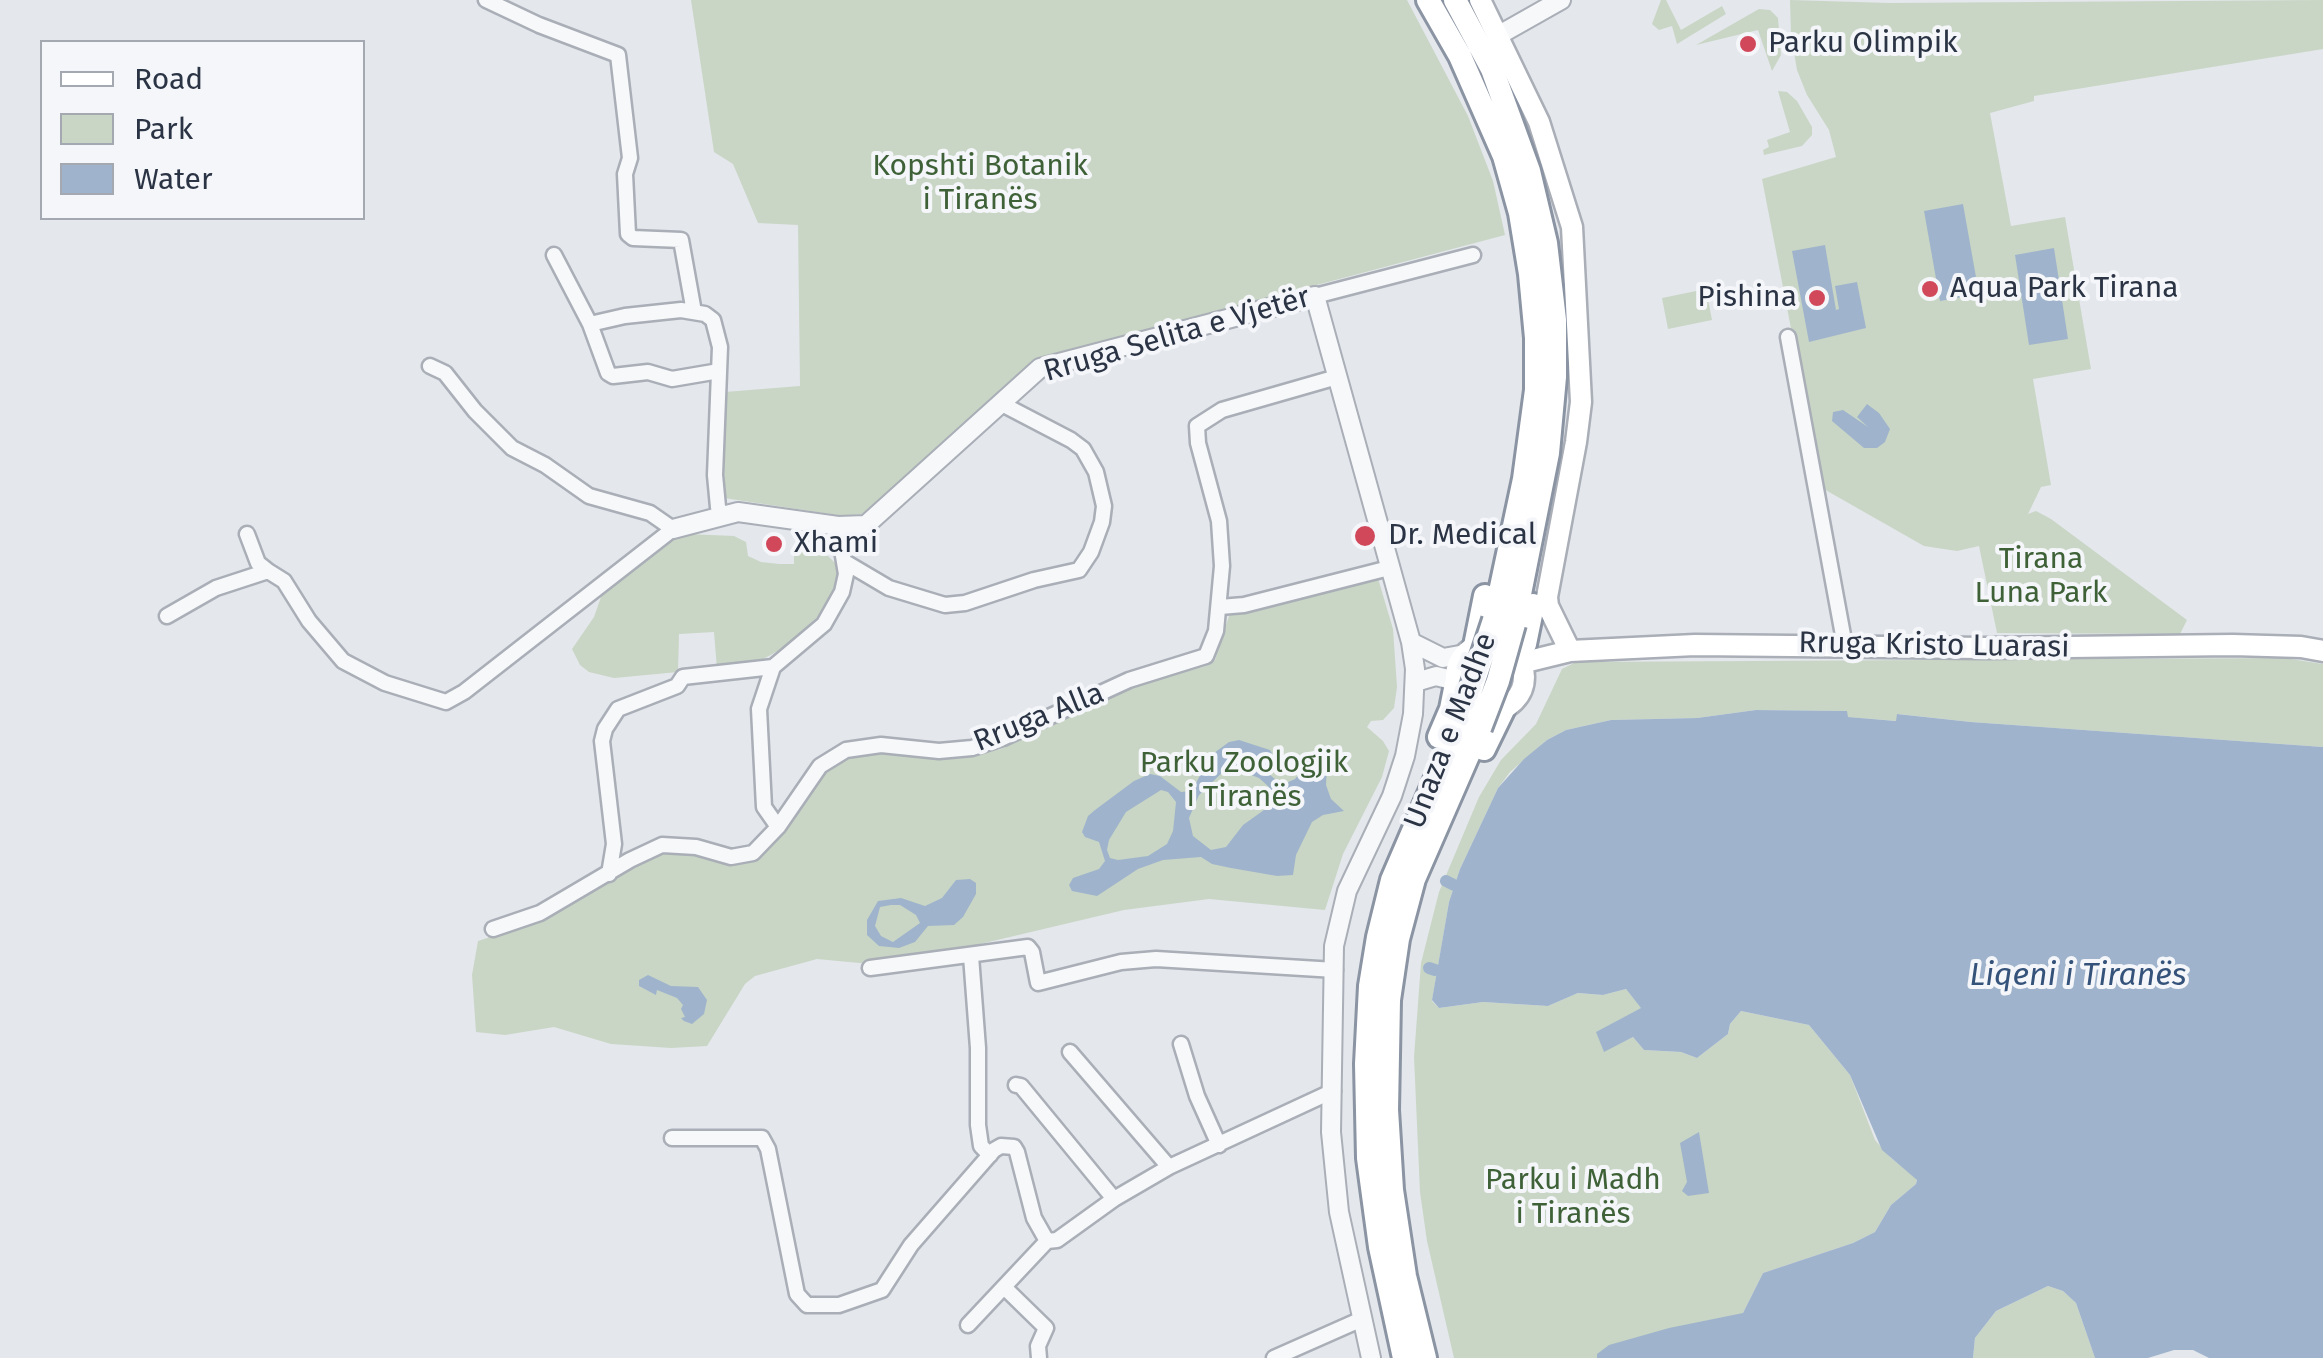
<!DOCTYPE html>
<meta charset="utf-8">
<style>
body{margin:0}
#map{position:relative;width:2323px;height:1358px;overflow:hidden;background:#e4e7ec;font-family:"Fira Sans",sans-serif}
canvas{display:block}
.legend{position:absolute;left:40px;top:40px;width:325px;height:180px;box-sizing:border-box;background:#f4f6f9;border:2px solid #a4a8b1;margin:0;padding:12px 18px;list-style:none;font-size:30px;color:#2b3445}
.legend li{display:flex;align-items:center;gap:20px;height:50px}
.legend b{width:50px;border:2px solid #a4a8b1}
</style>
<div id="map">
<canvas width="2323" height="1358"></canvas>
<ul class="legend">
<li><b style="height:12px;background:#fff"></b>Road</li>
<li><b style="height:28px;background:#c9d6c5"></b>Park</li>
<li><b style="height:28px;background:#9fb4cc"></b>Water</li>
</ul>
</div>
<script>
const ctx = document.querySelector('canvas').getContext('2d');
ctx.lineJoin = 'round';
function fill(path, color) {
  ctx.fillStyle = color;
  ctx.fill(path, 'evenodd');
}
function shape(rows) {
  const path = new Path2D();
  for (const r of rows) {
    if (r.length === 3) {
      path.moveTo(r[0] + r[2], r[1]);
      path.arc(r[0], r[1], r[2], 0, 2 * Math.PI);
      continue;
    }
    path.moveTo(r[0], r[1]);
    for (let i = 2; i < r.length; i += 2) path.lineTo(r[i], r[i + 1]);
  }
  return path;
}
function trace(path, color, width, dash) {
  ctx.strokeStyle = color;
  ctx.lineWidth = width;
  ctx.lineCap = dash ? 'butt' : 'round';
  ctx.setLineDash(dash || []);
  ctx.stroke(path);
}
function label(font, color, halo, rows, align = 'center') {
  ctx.font = font + ' "Fira Sans",sans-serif';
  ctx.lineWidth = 8;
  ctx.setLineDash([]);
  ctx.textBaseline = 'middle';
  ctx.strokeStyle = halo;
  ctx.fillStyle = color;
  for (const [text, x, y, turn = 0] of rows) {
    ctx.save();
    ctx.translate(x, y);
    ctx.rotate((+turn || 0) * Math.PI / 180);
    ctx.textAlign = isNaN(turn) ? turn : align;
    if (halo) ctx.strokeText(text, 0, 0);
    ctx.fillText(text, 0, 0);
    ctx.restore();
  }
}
fill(shape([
 [691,0,1407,0,1468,116,1493,181,1505,235,1042,358,961,425,876,505,862,514,843,516,724,498,725,392,800,386,798,225,758,223,733,164,714,152],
 [1661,0,1666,0,1681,30,1722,6,1726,14,1677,44,1672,26,1659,30,1652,24],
 [1790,0,1890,3,2323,0,2323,49,2034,96,2034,101,1990,113,2011,226,2065,217,2091,369,2033,379,2051,485,2041,487,2028,514,2036,511,2051,519,2187,620,2180,634,1997,633,1979,546,1957,551,1924,546,1822,488,1762,179,1836,157,1829,130,1807,95,1797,70,1791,34],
 [1759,9,1770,10,1778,18,1781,55,1772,71,1758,30,1696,45],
 [1778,91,1787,92,1797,101,1812,127,1812,135,1802,146,1764,155,1763,150,1769,147,1767,140,1790,132],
 [1706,289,1712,320,1668,329,1662,298],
 [686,534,734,536,746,542,748,556,761,562,779,564,794,564,794,549,809,537,836,564,841,563,836,593,826,609,785,647,756,663,717,669,714,632,679,634,678,672,614,678,589,672,580,665,572,649,594,617,601,597,667,540],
 [1377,575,1393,629,1397,687,1394,708,1383,720,1371,721,1367,727,1383,741,1389,751,1382,777,1343,854,1325,910,1209,899,1124,910,921,958,870,964,817,959,755,976,745,984,707,1046,671,1048,611,1044,554,1027,505,1035,476,1032,472,975,478,941,546,919,655,855,694,852,739,862,757,859,788,825,810,784,842,754,874,753,957,759,1001,749,1129,688,1206,666,1215,660,1229,616,1235,612],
 [2284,658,2323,664,2323,747,1971,722,1898,714,1897,721,1847,717,1847,711,1756,710,1697,718,1611,720,1566,730,1547,740,1510,772,1498,788,1460,869,1449,902,1432,1001,1439,1008,1483,1002,1548,1006,1578,993,1603,995,1626,989,1642,1008,1597,1032,1604,1051,1633,1037,1644,1050,1681,1052,1697,1058,1728,1034,1730,1024,1741,1011,1809,1025,1850,1075,1875,1140,1890,1157,1917,1179,1916,1184,1891,1205,1875,1232,1853,1243,1763,1273,1743,1313,1754,1358,1454,1358,1427,1241,1420,1192,1414,1057,1421,963,1439,892,1479,797,1501,760,1536,724,1562,669,1576,662],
 [2048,1286,2063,1291,2076,1303,2095,1358,1973,1358,1975,1338,1996,1311]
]), '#c9d6c5');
fill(shape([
 [1963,204,1979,294,1940,301,1924,211],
 [1825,245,1836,310,1839,309,1835,286,1857,282,1866,328,1809,342,1792,251],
 [2054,248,2068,339,2029,345,2015,255],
 [1867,404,1879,413,1890,429,1885,442,1877,448,1864,448,1832,421,1833,412,1843,410,1868,427,1857,417],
 [1756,710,1847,711,1848,717,1896,721,1897,714,1971,722,2323,747,2323,1358,2209,1358,2193,1350,2174,1350,2148,1358,2095,1358,2076,1303,2063,1291,2048,1286,1996,1311,1975,1338,1973,1358,1597,1358,1597,1354,1609,1345,1669,1328,1743,1313,1763,1273,1853,1243,1875,1232,1891,1205,1916,1184,1917,1180,1882,1150,1850,1075,1809,1025,1741,1011,1730,1024,1728,1034,1697,1058,1681,1052,1644,1050,1633,1037,1604,1052,1596,1032,1641,1008,1626,989,1603,995,1578,993,1548,1006,1483,1002,1439,1008,1432,1000,1449,902,1460,869,1498,788,1524,759,1547,740,1566,730,1611,720,1697,718],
 [1239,740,1270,750,1274,757,1269,774,1282,785,1295,779,1317,752,1324,748,1328,750,1326,785,1331,799,1344,811,1323,815,1312,822,1296,855,1293,875,1277,876,1231,868,1212,864,1201,857,1163,860,1138,869,1097,896,1072,891,1069,885,1073,878,1099,869,1105,861,1099,842,1085,837,1082,832,1088,816,1095,810,1134,781,1150,774,1160,776,1181,792,1192,791,1210,756,1229,742],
 [1225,770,1238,770,1259,778,1269,787,1272,799,1264,810,1243,825,1226,847,1211,850,1193,836,1189,818,1199,795],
 [1161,790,1168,792,1176,802,1173,831,1167,844,1148,856,1118,860,1110,858,1107,850,1109,840,1126,812],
 [970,879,976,883,976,894,963,917,954,925,928,926,915,942,899,948,879,946,867,935,867,920,878,901,901,898,925,906,942,898,956,880],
 [891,905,900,905,916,915,920,923,893,942,881,936,875,926,880,907],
 [648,975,671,986,698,987,707,1000,704,1014,692,1024,684,1021,681,1018,685,1017,681,1009,683,1005,677,998,657,990,656,995,639,986,639,980],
 [1699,1132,1709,1193,1688,1196,1682,1191,1687,1182,1680,1143]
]), '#9fb4cc');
trace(shape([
 [1446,881,1454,885],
 [1429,968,1435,970]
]), '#9fb4cc', 12);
const minor = shape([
 [486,0,539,25,618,55,630,158,625,174,628,234,633,238,681,240,694,312],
 [554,255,590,324,608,373,613,376,648,372,672,379,719,371],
 [1315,296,1473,255],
 [590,324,625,316,681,310,705,314,713,320,720,347,715,475,718,507,722,515],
 [1788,337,1845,646],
 [247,534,258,563,268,571],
 [845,562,889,588,945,605,965,603,1034,580,1079,570,1091,552,1102,522,1104,506,1096,472,1083,449,1071,440,1002,404],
 [1220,607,1244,605,1389,568],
 [167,616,216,588,268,571,284,581,309,621,343,661,385,683,446,702,464,692,673,529,650,513,589,496,545,465,512,448,475,411,445,373,430,366],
 [778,827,764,807,759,709,773,667,824,624,842,592,846,574,838,526],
 [609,874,614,844,602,741,605,729,618,709,677,686,683,677,773,667],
 [493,929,540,913,630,860,662,845,696,847,731,857,753,853,778,827,820,766,846,750,881,745,939,751,972,748,1003,738,1129,680,1206,656,1216,631,1222,566,1219,521,1198,443,1197,426,1222,410,1337,377],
 [971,956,978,1048,978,1125,981,1146,990,1155],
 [870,968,1028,947,1032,952,1038,983,1121,962,1156,959,1335,970],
 [1181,1044,1197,1096,1219,1145],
 [1070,1052,1169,1167],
 [1016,1085,1021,1086,1114,1199],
 [672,1138,762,1138,768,1149,797,1294,807,1305,839,1305,882,1290,911,1245,994,1150,1001,1146,1014,1147,1017,1152,1034,1218,1047,1241],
 [1004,1287,1046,1328,1038,1346,1039,1358],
 [968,1325,1047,1241,1057,1240,1114,1199,1169,1167,1333,1091],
 [1274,1358,1362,1319]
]);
const tertiary = shape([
 [1499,35,1561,0],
 [673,529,738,512,838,526,866,525,1040,368,1315,296,1411,642,1415,669,1413,714,1405,756,1392,796,1347,891,1334,946,1331,1132,1339,1212,1371,1358],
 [1411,642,1443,658,1465,654],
 [1416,682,1436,676,1456,681]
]);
const secondary = shape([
 [1480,0,1539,122,1572,227,1581,402,1576,442,1547,597,1548,606,1570,651],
 [1490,677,34],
 [1521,663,1570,651,1695,645,1986,648,2233,645,2301,647,2323,651]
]);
const trunk = shape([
 [1428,0,1460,56,1504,156,1520,213,1530,274,1536,338,1536,390,1524,479,1494,620],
 [1455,0,1492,69,1529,171,1546,243,1555,320,1555,377,1548,453,1514,624],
 [1475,646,1485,596],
 [1517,656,1525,644,1533,605],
 [1439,737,1451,709,1456,684],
 [1484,749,1503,710],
 [1404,1358,1380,1247,1368,1158,1366,1064,1370,986,1378,937,1392,880,1461,720],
 [1425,1358,1405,1276,1392,1190,1387,1110,1389,1000,1398,939,1414,879,1480,728]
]);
trace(minor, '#a9aeb7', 19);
trace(tertiary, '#a9aeb7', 22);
trace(secondary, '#a9aeb7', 25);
trace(trunk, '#8b94a3', 28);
trace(minor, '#f7f8fa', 14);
trace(tertiary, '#f7f8fa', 18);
trace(secondary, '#fff', 20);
trace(trunk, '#fff', 22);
const trunkBridge = shape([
 [1461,720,1494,620],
 [1480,728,1498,681,1514,624]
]);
trace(trunkBridge, '#8b94a3', 28, []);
trace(trunkBridge, '#fff', 22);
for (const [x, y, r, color] of [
 [1748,44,10,"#d1485b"],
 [1930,289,10,"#d1485b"],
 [1817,298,10,"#d1485b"],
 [1365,536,12,"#d1485b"],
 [774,544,10,"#d1485b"]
]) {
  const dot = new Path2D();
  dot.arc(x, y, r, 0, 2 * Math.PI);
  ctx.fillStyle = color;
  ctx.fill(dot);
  trace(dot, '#f4f6f9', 4);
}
label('30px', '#2b3445', '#f4f6f9', [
 ["Parku Olimpik",1768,44],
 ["Aqua Park Tirana",1950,289],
 ["Pishina",1797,298,"right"],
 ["Dr. Medical",1388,536],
 ["Xhami",794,544]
], 'left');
label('30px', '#3f6138', '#f4f6f9', [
 ["Kopshti Botanik",980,167],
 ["i Tiranës",980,201],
 ["Tirana",2041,560],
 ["Luna Park",2041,594],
 ["Parku Zoologjik",1244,764],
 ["i Tiranës",1244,798],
 ["Parku i Madh",1573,1181],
 ["i Tiranës",1573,1215]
]);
label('30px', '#2b3445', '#f4f6f9', [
 ["Rruga Selita e Vjetër",1177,335,-16],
 ["Rruga Kristo Luarasi",1934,646,1],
 ["Rruga Alla",1039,718,-22],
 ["Unaza e Madhe",1451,731,-69]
]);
label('italic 32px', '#34527a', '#f4f6f9', [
 ["Liqeni i Tiranës",2078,976]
]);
</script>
